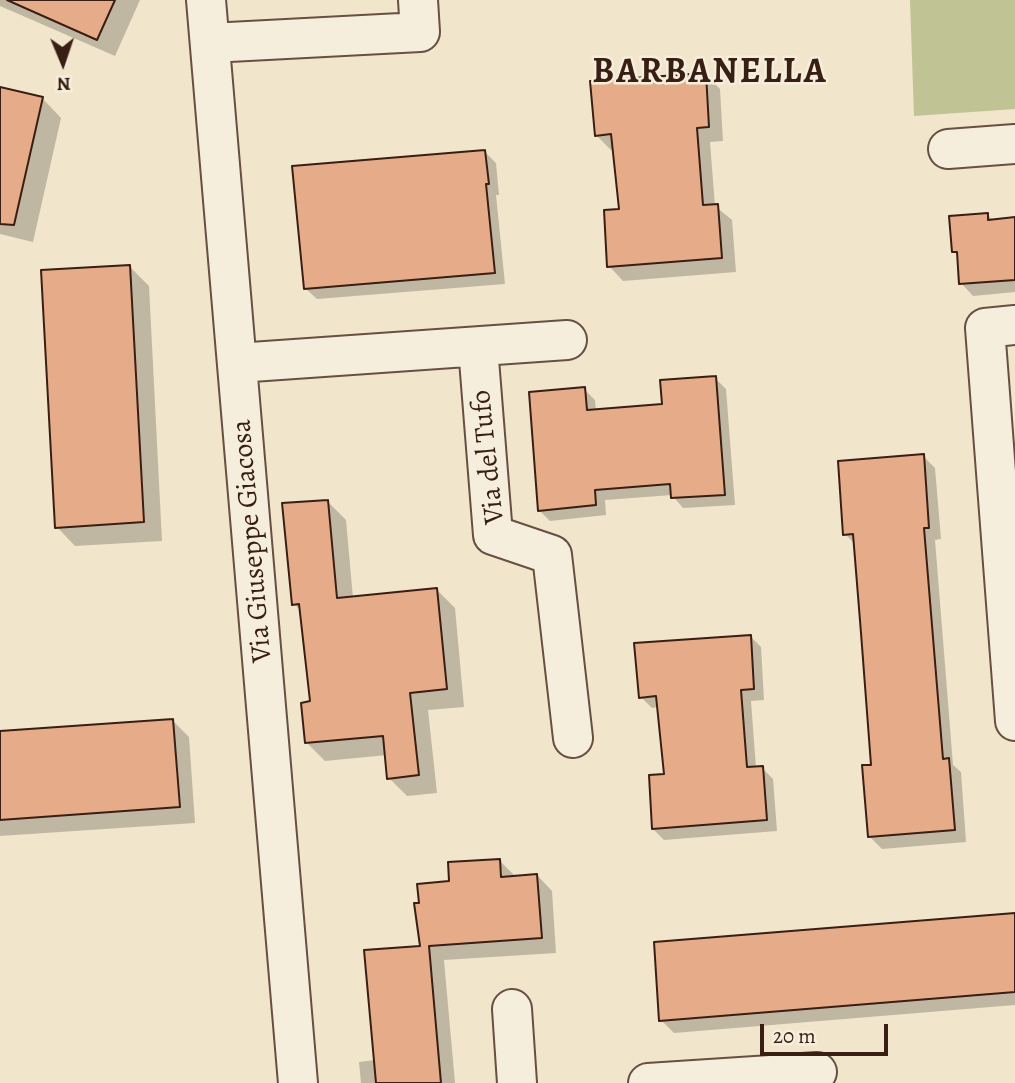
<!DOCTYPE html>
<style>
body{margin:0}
#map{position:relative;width:1015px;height:1083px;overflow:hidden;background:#f1e5cb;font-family:Alegreya,serif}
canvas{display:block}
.north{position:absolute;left:28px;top:28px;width:70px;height:70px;-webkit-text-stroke:5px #f6eedd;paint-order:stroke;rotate:178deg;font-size:19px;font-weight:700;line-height:28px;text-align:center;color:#391e14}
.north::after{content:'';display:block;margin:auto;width:24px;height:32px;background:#391e14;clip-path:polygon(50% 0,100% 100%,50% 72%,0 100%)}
.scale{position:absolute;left:760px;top:1024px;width:128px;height:32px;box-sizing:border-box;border:4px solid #391e14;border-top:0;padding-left:9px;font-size:21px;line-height:24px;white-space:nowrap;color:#391e14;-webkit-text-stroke:5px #f6eedd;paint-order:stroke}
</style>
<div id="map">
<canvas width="1015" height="1083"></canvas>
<div class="north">N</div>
<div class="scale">20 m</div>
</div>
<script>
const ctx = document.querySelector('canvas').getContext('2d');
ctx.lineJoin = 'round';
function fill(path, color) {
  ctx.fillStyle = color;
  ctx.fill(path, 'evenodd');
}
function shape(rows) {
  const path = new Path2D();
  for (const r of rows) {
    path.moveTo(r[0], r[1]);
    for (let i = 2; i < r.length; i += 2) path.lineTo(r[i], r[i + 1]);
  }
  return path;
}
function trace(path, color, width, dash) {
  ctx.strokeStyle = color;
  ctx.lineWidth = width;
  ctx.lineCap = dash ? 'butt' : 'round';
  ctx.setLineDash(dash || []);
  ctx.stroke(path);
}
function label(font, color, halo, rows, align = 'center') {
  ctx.font = font + ' Alegreya,serif';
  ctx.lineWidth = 5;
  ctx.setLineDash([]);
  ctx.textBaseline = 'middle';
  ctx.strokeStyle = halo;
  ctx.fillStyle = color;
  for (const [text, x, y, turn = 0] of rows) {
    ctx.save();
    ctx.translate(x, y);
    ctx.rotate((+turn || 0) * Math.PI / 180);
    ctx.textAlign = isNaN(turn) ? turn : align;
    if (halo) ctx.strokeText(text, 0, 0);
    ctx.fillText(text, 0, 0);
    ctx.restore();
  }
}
fill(shape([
 [910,0,1015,0,1015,109,914,116]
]), '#c0c393');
fill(shape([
 [0,0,140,0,115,56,0,6],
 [705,74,720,89,723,141,710,142,715,206,732,220,736,272,623,281,609,266,621,211,614,149,611,150,596,135],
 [0,89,43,99,61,118,33,242,0,234],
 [485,152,496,163,499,195,496,195,505,284,317,299,305,288],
 [987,214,994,221,1015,219,1015,292,973,296,961,283,959,256,954,251],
 [130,267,149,286,162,541,75,546,57,527],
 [715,378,726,389,735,505,683,508,672,495,605,500,606,515,550,521,539,510,584,389,595,400,596,411,664,406],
 [923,456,935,468,941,539,935,540,953,765,961,772,966,842,882,849,870,837,873,766,855,544,845,534],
 [327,501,346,520,353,598,437,590,455,608,464,707,428,710,437,793,407,796,389,778,387,755,325,761,307,743,312,703,302,612,294,604],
 [750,636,761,647,764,700,751,701,756,768,762,768,773,779,777,831,664,840,653,829,666,775,658,707,652,708,641,697],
 [173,721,189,737,195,823,0,836,0,733],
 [500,861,515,876,537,875,552,891,556,953,444,960,455,1083,361,1083,359,1062,375,1060,422,948,421,904,451,883],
 [1015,915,1015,1005,674,1033,661,1020]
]), '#0003');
const building = shape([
 [7,0,115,0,97,40,7,0],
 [706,73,709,127,697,128,703,205,718,204,722,258,607,267,604,210,619,209,611,134,595,136,590,81,706,73],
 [0,87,43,97,14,225,0,224,0,87],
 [485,150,489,184,486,184,495,273,304,289,292,166,485,150],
 [988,213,988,220,1015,217,1015,280,959,284,957,252,952,252,949,216,988,213],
 [130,265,144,522,55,528,41,270,130,265],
 [716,376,725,495,671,498,670,484,595,490,596,505,538,511,529,392,585,387,587,410,662,404,660,380,716,376],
 [924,454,929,528,924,528,943,759,949,758,955,830,868,837,862,765,871,765,861,633,853,534,843,535,838,461,924,454],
 [328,500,337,598,437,588,447,689,410,693,419,775,387,779,383,736,305,743,301,703,310,701,299,604,292,605,282,503,328,500],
 [751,635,754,689,741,690,747,767,763,766,767,820,652,829,649,775,664,774,656,696,639,698,634,643,751,635],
 [173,719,180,807,0,820,0,731,173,719],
 [500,859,501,877,537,874,542,938,429,946,441,1083,376,1083,364,950,420,946,414,903,419,903,417,884,449,881,448,862,500,859],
 [1015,913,1015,992,659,1021,654,942,1015,913]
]);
fill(building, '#e6ab88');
trace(building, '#391e14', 2);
const street = shape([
 [206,0,298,1083],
 [210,43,420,32,418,0],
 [948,149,1015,144],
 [1015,325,985,328,1015,721],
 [478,347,493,535,552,555,573,738],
 [237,363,567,340],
 [512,1009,517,1083],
 [648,1083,817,1072]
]);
trace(street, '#675042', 42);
trace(street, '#f6eedd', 38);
label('28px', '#391e14', '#f6eedd', [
 ["Via del Tufo",489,457,-96],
 ["Via Giuseppe Giacosa",253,541,-95]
]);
ctx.letterSpacing = '2px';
label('bold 35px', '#391e14', '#f6eedd', [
 ["BARBANELLA",710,73]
]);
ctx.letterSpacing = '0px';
</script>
